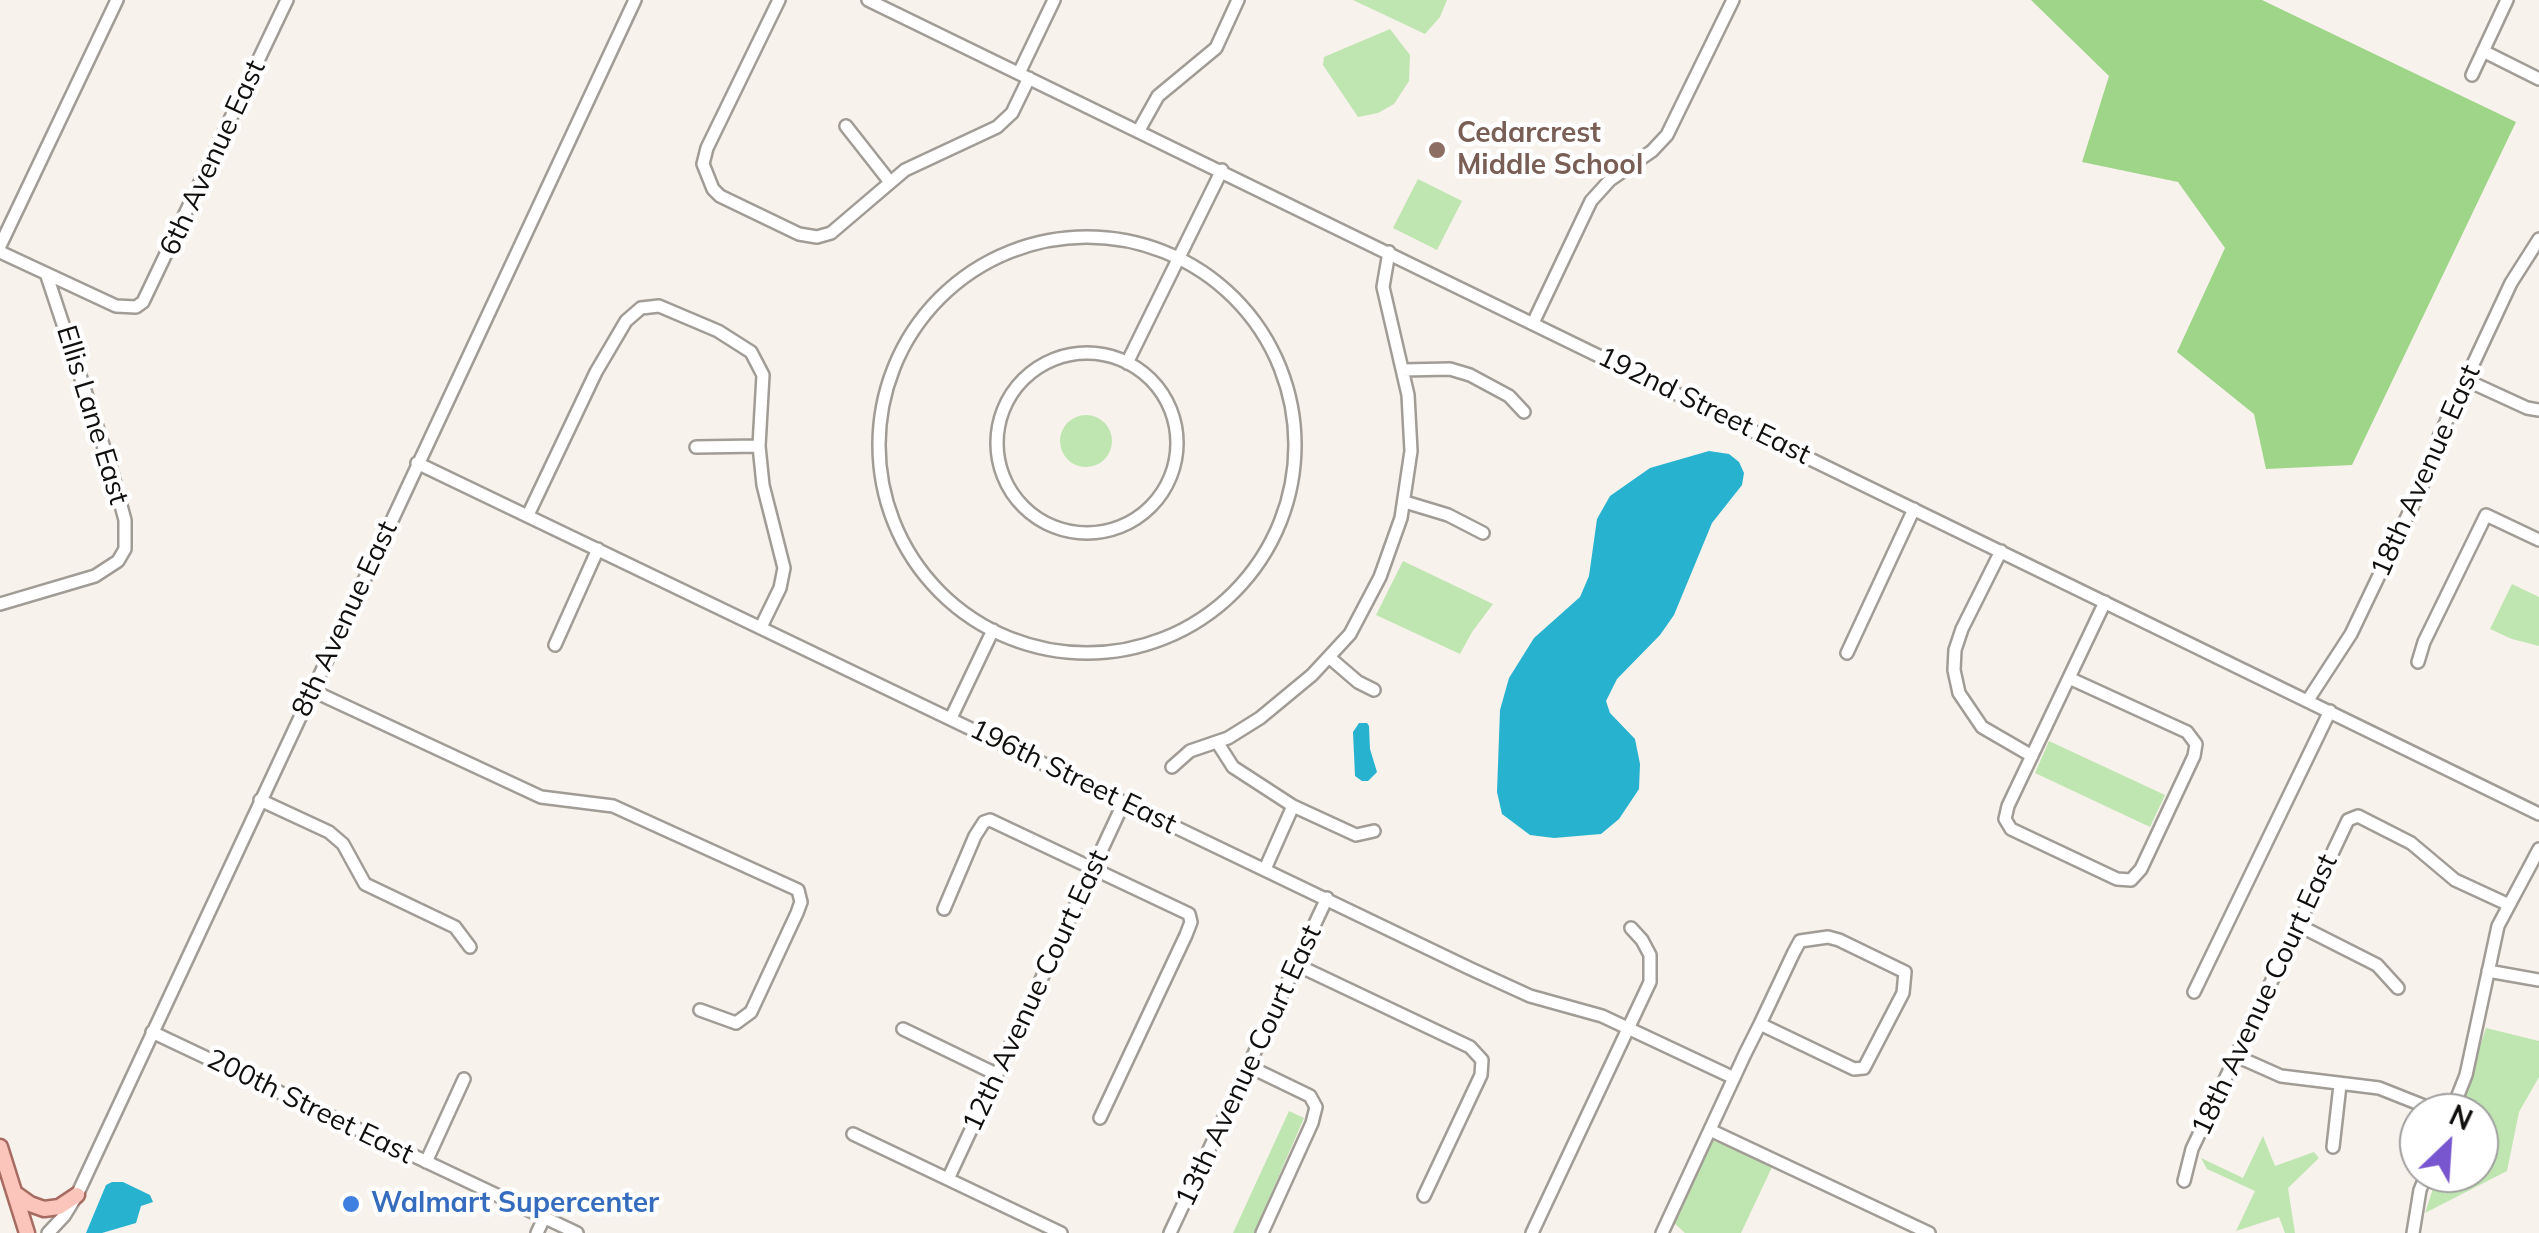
<!DOCTYPE html>
<style>
body{margin:0}
#map{position:relative;width:2539px;height:1233px;overflow:hidden;background:#f8f2ec;font-family:Mulish,sans-serif}
canvas{display:block}
.north{position:absolute;left:2399px;top:1093px;width:100px;height:100px;box-sizing:border-box;background:#fff;border:2px solid #a09f9e;border-radius:50%;rotate:25deg;font-size:28px;font-weight:700;line-height:40px;text-align:center;color:#110f0d}
.north::after{content:'';display:block;margin:auto;width:35px;height:45px;background:#7856cf;clip-path:polygon(50% 0,100% 100%,50% 72%,0 100%)}
</style>
<div id="map">
<canvas width="2539" height="1233"></canvas>
<div class="north">N</div>
</div>
<script>
const ctx = document.querySelector('canvas').getContext('2d');
ctx.lineJoin = 'round';
function fill(path, color) {
  ctx.fillStyle = color;
  ctx.fill(path, 'evenodd');
}
function shape(rows) {
  const path = new Path2D();
  for (const r of rows) {
    if (r.length === 3) {
      path.moveTo(r[0] + r[2], r[1]);
      path.arc(r[0], r[1], r[2], 0, 2 * Math.PI);
      continue;
    }
    path.moveTo(r[0], r[1]);
    for (let i = 2; i < r.length; i += 2) path.lineTo(r[i], r[i + 1]);
  }
  return path;
}
function trace(path, color, width, dash) {
  ctx.strokeStyle = color;
  ctx.lineWidth = width;
  ctx.lineCap = dash ? 'butt' : 'round';
  ctx.setLineDash(dash || []);
  ctx.stroke(path);
}
function label(font, color, halo, rows, align = 'center') {
  ctx.font = font + ' Mulish,sans-serif';
  ctx.lineWidth = 9;
  ctx.setLineDash([]);
  ctx.textBaseline = 'middle';
  ctx.strokeStyle = halo;
  ctx.fillStyle = color;
  for (const [text, x, y, turn = 0] of rows) {
    ctx.save();
    ctx.translate(x, y);
    ctx.rotate((+turn || 0) * Math.PI / 180);
    ctx.textAlign = isNaN(turn) ? turn : align;
    if (halo) ctx.strokeText(text, 0, 0);
    ctx.fillText(text, 0, 0);
    ctx.restore();
  }
}
fill(shape([
 [1353,0,1447,0,1440,17,1425,34],
 [1390,29,1410,55,1409,81,1394,104,1378,113,1358,117,1323,65,1324,57],
 [1418,179,1462,201,1437,250,1393,228],
 [1086,441,26],
 [1403,561,1493,604,1472,632,1460,654,1376,615],
 [2512,584,2539,597,2539,646,2512,639,2490,629],
 [2049,741,2165,795,2150,827,2035,773],
 [2486,1028,2539,1041,2539,1077,2519,1112,2507,1171,2425,1213,2438,1173,2479,1173,2479,1113,2458,1113],
 [1289,1111,1304,1118,1254,1233,1233,1233],
 [2263,1136,2275,1166,2314,1152,2319,1158,2288,1188,2295,1233,2285,1233,2279,1217,2236,1231,2255,1191,2207,1169,2201,1158,2243,1178],
 [1712,1140,1773,1165,1741,1233,1685,1233,1674,1223,1674,1214]
]), '#bfe6b1');
fill(shape([
 [2031,0,2262,0,2516,122,2352,465,2266,469,2254,414,2177,352,2225,248,2178,182,2082,162,2109,76]
]), '#9ed589');
fill(shape([
 [1709,451,1729,454,1739,462,1744,473,1742,485,1712,523,1674,615,1660,635,1617,679,1606,701,1610,713,1635,739,1640,764,1639,789,1619,819,1601,834,1554,838,1530,835,1502,814,1497,792,1500,710,1509,678,1534,638,1580,597,1589,576,1597,519,1610,496,1650,468],
 [1359,723,1367,723,1369,726,1370,749,1377,772,1368,781,1362,781,1355,776,1353,732],
 [112,1182,123,1182,150,1195,153,1202,141,1206,136,1223,102,1233,86,1233,106,1185]
]), '#27b2cf');
const minor = shape([
 [779,0,707,148,703,164,713,189,720,196,799,234,817,237,831,233,905,170,997,127,1012,113,1029,78],
 [868,0,2539,814],
 [2483,51,2539,79],
 [1019,73,1054,0],
 [2472,75,2507,0],
 [846,126,890,182],
 [1139,130,1158,96,1216,48,1238,0],
 [1087,445,208],
 [0,246,117,0],
 [0,252,116,306,136,307,143,302,287,0],
 [1533,323,1591,201,1610,180,1652,151,1667,135,1733,0],
 [1087,443,90],
 [1127,363,1222,170],
 [1403,370,1450,369,1470,375,1509,396,1524,412],
 [2466,380,2527,408,2539,410],
 [696,447,759,446],
 [417,463,1471,969,1530,996,1602,1016,1734,1078],
 [1405,502,1448,515,1483,533],
 [528,515,596,372,626,321,641,308,659,306,718,331,751,352,763,375,759,446,763,485,784,568,780,588,761,627],
 [2001,551,1962,629,1955,650,1954,670,1959,693,1982,727,2032,756],
 [0,604,95,576,118,561,125,549,125,520,111,469,47,276],
 [555,645,598,549],
 [1847,653,1914,509],
 [1330,658,1358,682,1374,690],
 [2418,662,2424,642,2486,515,2539,540],
 [2069,678,2187,732,2196,744,2194,756,2141,869,2131,880,2117,879,2011,829,2005,819,2008,806,2105,602],
 [311,690,541,797,613,806,798,890,801,902,797,913,751,1012,736,1023,700,1010],
 [2308,700,2351,634,2428,473,2439,437,2511,283,2539,239],
 [951,718,993,630],
 [1217,742,1233,767,1293,806,1356,835,1374,831],
 [1172,767,1190,751,1228,738,1260,718,1312,675,1350,634,1380,577,1401,518,1411,451,1408,395,1383,287,1389,252],
 [260,800,329,832,343,844,365,884,455,927,470,947],
 [1265,869,1293,806],
 [944,909,975,836,984,822,990,820,1189,914,1191,922,1186,935,1100,1118],
 [2298,925,2377,965,2398,988],
 [1297,965,1470,1047,1482,1060,1481,1075,1424,1196],
 [2488,971,2539,980],
 [2194,992,2330,711],
 [903,1029,996,1074],
 [152,1032,577,1233],
 [2236,1056,2281,1076,2379,1088,2442,1113],
 [1250,1067,1310,1096,1316,1107,1312,1123,1262,1233],
 [2451,1113,2466,1075,2498,926,2539,849],
 [1710,1130,1929,1233],
 [853,1134,1061,1233],
 [2333,1147,2340,1085],
 [426,1162,464,1079],
 [948,1179,1124,802],
 [2184,1181,2192,1149,2348,820,2358,816,2411,843,2455,880,2507,904],
 [48,1233,64,1216,77,1195,635,0],
 [537,1233,544,1218],
 [1170,1233,1327,898],
 [1532,1233,1650,982,1650,955,1642,940,1631,928],
 [1662,1233,1745,1054,1760,1024,1794,952,1800,941,1828,937,1839,940,1905,972,1903,993,1864,1068,1854,1069,1760,1024],
 [2413,1233,2420,1190,2427,1173]
]);
const major = shape([
 [0,1147,27,1233],
 [16,1194,30,1204,44,1209,59,1207,77,1195]
]);
trace(minor, '#a19c95', 16);
trace(major, '#a76c61', 19);
trace(minor, '#fff', 11);
trace(major, '#fbc5bb', 14);
for (const [x, y, r, color] of [
 [1437,150,10,"#8d6e63"],
 [351,1204,10,"#3f7fe0"]
]) {
  const dot = new Path2D();
  dot.arc(x, y, r, 0, 2 * Math.PI);
  ctx.fillStyle = color;
  ctx.fill(dot);
  trace(dot, '#fff', 4);
}
label('bold 28px', '#785e54', '#fff', [
 ["Cedarcrest",1457,134],
 ["Middle School",1457,166]
], 'left');
label('28px', '#110f0d', '#fff', [
 ["6th Avenue East",213,158,-65],
 ["192nd Street East",1704,406,26],
 ["Ellis Lane East",92,415,73],
 ["18th Avenue East",2426,471,-66],
 ["8th Avenue East",345,619,-65],
 ["196th Street East",1073,777,26],
 ["12th Avenue Court East",1036,991,-65],
 ["18th Avenue Court East",2265,995,-65],
 ["13th Avenue Court East",1249,1066,-65],
 ["200th Street East",310,1107,26]
]);
label('bold 28px', '#366cbe', '#fff', [
 ["Walmart Supercenter",371,1204]
], 'left');
</script>
